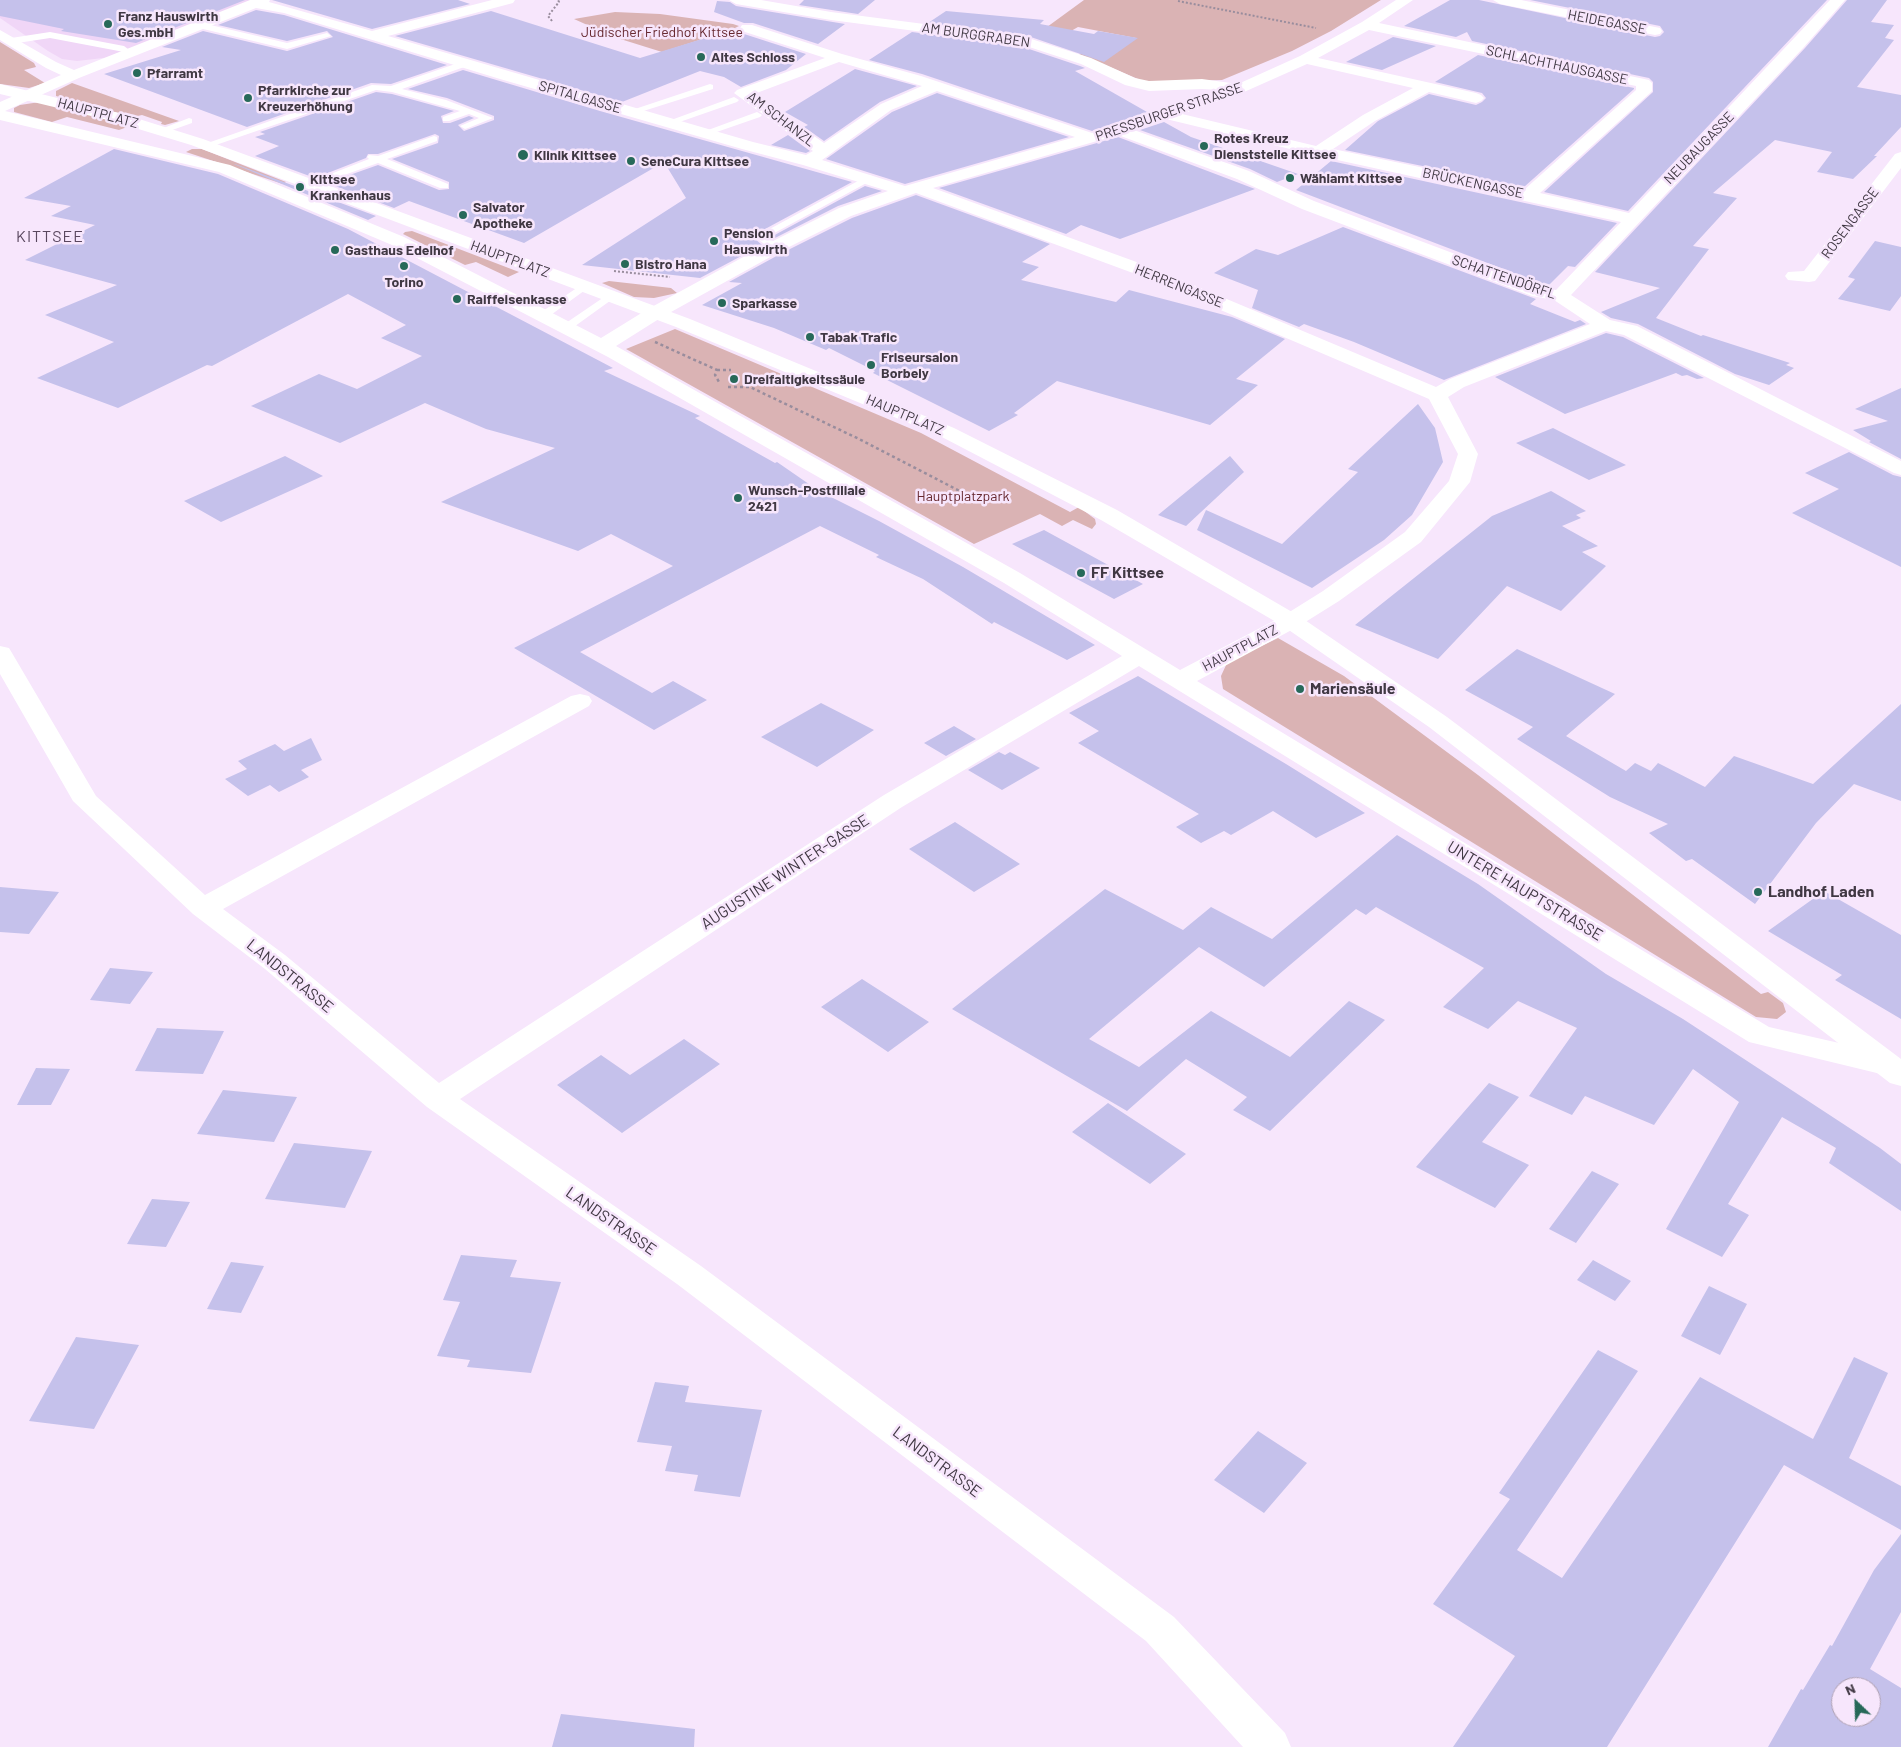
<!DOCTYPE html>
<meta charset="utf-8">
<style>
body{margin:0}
#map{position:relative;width:1901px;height:1747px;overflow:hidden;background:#f7e6fc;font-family:Barlow,sans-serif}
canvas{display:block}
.north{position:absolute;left:1831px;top:1677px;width:50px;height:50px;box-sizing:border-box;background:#f7e6fc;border:1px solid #aea0b2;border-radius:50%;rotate:336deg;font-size:14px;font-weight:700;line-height:20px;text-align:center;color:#403843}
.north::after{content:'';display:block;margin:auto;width:18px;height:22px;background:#276959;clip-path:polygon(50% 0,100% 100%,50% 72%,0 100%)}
</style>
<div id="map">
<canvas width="1901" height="1747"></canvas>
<div class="north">N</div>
</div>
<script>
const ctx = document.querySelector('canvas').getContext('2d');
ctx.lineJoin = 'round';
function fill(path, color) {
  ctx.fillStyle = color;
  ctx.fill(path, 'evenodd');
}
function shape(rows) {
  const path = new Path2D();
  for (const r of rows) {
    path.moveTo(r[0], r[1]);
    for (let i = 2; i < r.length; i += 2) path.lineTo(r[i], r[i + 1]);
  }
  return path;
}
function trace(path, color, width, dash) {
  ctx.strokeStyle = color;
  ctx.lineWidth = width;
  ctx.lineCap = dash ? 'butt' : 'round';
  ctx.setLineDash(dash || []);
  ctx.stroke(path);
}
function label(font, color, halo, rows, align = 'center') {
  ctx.font = font + ' Barlow,sans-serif';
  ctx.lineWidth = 5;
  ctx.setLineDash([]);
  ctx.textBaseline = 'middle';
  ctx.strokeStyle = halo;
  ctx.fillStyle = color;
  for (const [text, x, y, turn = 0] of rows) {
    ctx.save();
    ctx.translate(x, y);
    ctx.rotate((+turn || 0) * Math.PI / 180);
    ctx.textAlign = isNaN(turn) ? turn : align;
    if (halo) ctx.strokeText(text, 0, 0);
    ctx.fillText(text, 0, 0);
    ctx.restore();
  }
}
fill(shape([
 [0,0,253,0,112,57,77,61,62,59,48,51,0,18]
]), '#f0d6f7');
fill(shape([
 [1084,0,1381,0,1331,31,1292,51,1222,80,1145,82,1079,54,1085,51,1136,38,1078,27,1071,31,1047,27],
 [615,12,660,14,733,24,739,26,731,30,662,52,614,37,574,19],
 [0,42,34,63,36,67,24,70,45,83,29,88,0,84],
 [72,83,179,121,165,125,161,124,162,122,142,115,133,117,56,96,56,91],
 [40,102,71,110,130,126,119,130,67,117,52,122,14,112,14,108,20,105],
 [192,149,202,149,286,182,283,184,186,152],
 [412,231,519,272,508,277,476,262,465,265,403,234,405,232],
 [609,281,671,288,677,293,654,298,634,297,602,283],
 [675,329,921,433,1070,512,1079,507,1095,519,1096,524,1092,529,1073,520,1062,526,1040,514,974,544,626,349],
 [1278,638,1344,676,1478,775,1761,994,1768,992,1783,1003,1786,1012,1777,1019,1756,1017,1223,689,1221,676,1227,663]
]), '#dab3b4');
fill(shape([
 [0,0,245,0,136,43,61,31,64,29,0,16],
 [272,0,458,0,470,4,372,29],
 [804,0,875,0,858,14,799,5],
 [1450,0,1479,0,1655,37,1660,36,1664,32,1660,26,1530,0,1827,0,1628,211,1544,192,1653,92,1653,82,1649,78,1472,41,1467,32,1456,37,1404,26],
 [1847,0,1887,0,1871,22,1894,25,1885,38,1894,40,1857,87,1901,95,1901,127,1874,156,1877,156,1853,179,1817,172,1832,152,1775,140,1713,193,1737,198,1693,246,1709,249,1656,318,1701,336,1703,335,1790,363,1786,365,1794,368,1769,385,1735,374,1638,324,1611,318,1601,312,1660,288,1595,272,1805,48],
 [717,1,730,2,736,6,845,24,818,44,753,23,744,23,714,12],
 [256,10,284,15,447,65,391,84,371,83,247,127,104,74,181,50,162,47,203,31,287,51,333,37,327,31,287,41,218,25],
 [491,11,640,58,738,28,741,33,806,54,786,70,741,87,724,77,700,71,622,102,395,36],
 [946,11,1044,20,1040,24,1094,34,1098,31,1138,38,1104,62,1025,35,928,23],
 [912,32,1023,47,1080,66,1085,68,1075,71,1147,112,1092,131,922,74,869,60],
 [1393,37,1436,46,1382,70,1346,62],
 [1478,55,1634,88,1634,89,1524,187,1345,150,1378,121,1429,94,1476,105,1482,102,1486,98,1482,93,1435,82],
 [855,69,917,86,880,102,824,141,804,127,808,125,785,112],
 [463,70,600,111,852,182,754,235,754,238,762,245,700,278,582,265,686,198,664,162,524,243,409,201,394,208,327,183,378,165,439,190,449,189,449,182,392,159,438,143,439,136,435,134,378,154,368,154,366,158,315,178,255,156,279,146,255,137,265,134,260,132,376,92,392,94,454,111,441,116,443,123,450,123,469,116,474,118,458,125,464,131,494,120,494,116,447,98,408,89],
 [937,93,1069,137,905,184,826,159,892,112],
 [1164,122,1191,137,1298,174,1277,182,1250,169,1140,130],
 [788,135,810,151,806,153,771,145],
 [1118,137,1255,189,1120,239,1081,225,1066,234,939,188],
 [114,149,218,174,348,229,613,368,604,371,700,416,695,418,775,463,777,462,819,491,879,521,963,567,1095,645,1067,660,994,622,992,624,923,579,876,557,879,555,820,526,580,652,652,693,673,681,707,700,654,730,514,648,673,566,611,534,578,551,441,502,555,448,486,429,425,403,340,443,251,406,319,374,357,389,422,356,381,338,406,325,348,294,212,366,207,365,118,408,37,378,114,342,45,315,117,285,25,260,95,225,51,216,71,206,24,198],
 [1331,161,1617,223,1575,267,1568,266,1548,286,1296,190],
 [234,164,235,164,376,216,368,220],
 [865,186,882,191,838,206,773,239,771,237],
 [916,195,1050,244,1022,262,1039,267,1021,280,1116,302,1129,290,1232,317,1285,339,1236,379,1258,385,1210,425,1057,381,1014,413,1018,415,989,431,873,373,875,371,829,348,826,350,774,328,702,305,742,283,729,282,782,253,852,218],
 [1343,227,1536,299,1530,304,1575,322,1580,320,1586,324,1444,380,1354,342,1304,324,1299,327,1252,308,1258,290,1214,273,1256,249,1278,255],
 [1875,241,1901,247,1901,296,1890,311,1838,299,1855,279,1848,277],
 [1606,333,1623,337,1704,378,1697,379,1687,375,1682,376,1676,373,1565,414,1495,377],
 [1901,388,1901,459,1869,442,1871,441,1853,430,1888,421,1855,409],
 [1418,404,1435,428,1443,462,1412,515,1384,540,1312,588,1197,530,1206,510,1282,544,1358,472,1348,469],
 [1553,428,1626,465,1589,480,1516,443],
 [1849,452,1893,475,1901,477,1901,567,1792,513,1839,489,1805,473],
 [285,456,323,476,221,522,184,501],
 [1230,456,1244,472,1186,526,1158,515],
 [1551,491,1586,511,1576,515,1581,518,1562,526,1598,546,1582,552,1606,566,1561,611,1507,586,1438,659,1355,625,1492,516],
 [1044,530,1143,584,1114,599,1012,544],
 [1517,649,1615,694,1566,736,1626,771,1635,763,1651,771,1658,763,1705,787,1734,756,1813,784,1901,704,1901,801,1854,784,1816,823,1755,904,1692,859,1686,861,1649,833,1668,824,1610,797,1517,739,1533,727,1465,690],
 [1138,676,1286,764,1365,813,1316,838,1273,811,1231,835,1224,831,1201,843,1176,827,1199,814,1078,743,1099,731,1069,713],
 [821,703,874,730,817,767,761,737],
 [954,726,976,739,946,756,924,743],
 [311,738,322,760,301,770,309,777,279,792,270,785,248,796,225,779,247,769,238,761,275,744,284,751],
 [999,752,1005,755,1010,752,1040,768,1002,790,968,770],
 [955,822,1020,864,974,892,909,849],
 [1397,835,1478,884,1606,974,1683,1019,1880,1148,1901,1164,1901,1211,1829,1163,1836,1148,1782,1117,1728,1204,1749,1215,1722,1257,1666,1229,1739,1102,1693,1069,1654,1125,1585,1096,1572,1115,1529,1096,1577,1028,1518,1001,1488,1029,1443,1007,1484,968,1376,907,1366,915,1356,909,1264,987,1199,947,1089,1039,1139,1067,1211,1011,1290,1057,1349,1001,1385,1020,1270,1131,1233,1110,1247,1097,1186,1059,1127,1111,952,1009,1105,889,1183,930,1211,907,1272,939],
 [0,887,59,892,29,934,0,932],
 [1824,891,1901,935,1901,1019,1835,980,1842,975,1768,931],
 [110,968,153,972,130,1004,90,1000],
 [862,979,929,1022,888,1052,821,1007],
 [157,1028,224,1031,203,1074,135,1071],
 [684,1039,720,1064,622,1133,557,1085,601,1055,630,1075],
 [36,1068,70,1069,51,1105,17,1105],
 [1489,1083,1519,1097,1482,1142,1529,1165,1495,1208,1416,1167],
 [223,1090,297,1097,274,1142,197,1134],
 [1108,1103,1186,1154,1150,1184,1072,1132],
 [294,1143,372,1151,345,1208,265,1199],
 [1592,1171,1619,1184,1576,1243,1549,1229],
 [152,1199,190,1202,166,1247,127,1244],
 [461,1255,517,1260,510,1277,561,1282,531,1373,467,1367,470,1360,437,1356,460,1302,443,1300],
 [1593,1260,1631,1281,1615,1301,1577,1280],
 [231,1262,264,1266,241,1313,207,1309],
 [1709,1286,1747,1304,1720,1355,1681,1336],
 [76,1337,139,1345,94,1429,29,1421],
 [1598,1350,1638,1371,1517,1550,1562,1578,1700,1377,1813,1439,1854,1357,1888,1373,1849,1458,1901,1486,1901,1530,1784,1465,1607,1747,1453,1747,1515,1656,1433,1604,1510,1499,1499,1493],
 [655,1382,689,1386,685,1402,762,1410,740,1497,694,1491,698,1475,665,1471,672,1446,637,1442],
 [1258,1431,1307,1463,1264,1513,1214,1480],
 [1901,1534,1901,1612,1870,1669,1901,1688,1901,1747,1768,1747,1801,1689,1803,1690,1830,1645,1832,1646,1874,1570],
 [1841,1687,1871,1687,1871,1717,1841,1717],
 [561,1714,695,1729,694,1747,552,1747]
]), '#c5c1eb');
trace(shape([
 [1178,1,1316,28],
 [552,21,548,16,559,2,558,0],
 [614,271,670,277]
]), '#998d9d', 2, [2, 2]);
trace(shape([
 [655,342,717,370,715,375,719,382],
 [717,370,731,370],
 [728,387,750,387,859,439,981,502]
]), '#998d9d', 2.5, [3, 3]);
fill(shape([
 [202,23,287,43,327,33,331,36,287,49,199,28,199,24,202,23],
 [50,32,124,46,128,49,124,52,50,38,11,44,7,41,11,38,50,32],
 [464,61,467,62,467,66,402,89,446,100,493,118,468,128,465,129,460,126,479,118,469,114,449,121,443,121,443,117,460,111,392,92,376,90,210,147,207,148,202,145,372,85,391,86,464,61],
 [710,84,713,85,713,89,634,114,628,114,626,112,710,84],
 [734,97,739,100,737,102,671,125,668,126,663,123,734,97],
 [757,112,762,115,760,117,708,135,702,135,700,133,757,112],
 [189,118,192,119,192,123,161,134,156,131,189,118],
 [434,136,437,137,437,141,387,159,448,184,448,188,440,188,378,163,313,186,307,186,305,184,369,159,367,157,369,155,378,156,434,136],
 [869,175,872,176,872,180,767,237,779,245,780,247,779,249,771,249,755,237,869,175],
 [584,283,588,284,589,286,588,288,548,317,540,317,538,315,540,313,584,283],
 [610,293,615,296,614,298,571,329,563,329,561,327,563,325,610,293]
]), '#fff');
fill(shape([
 [250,0,270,0,269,2,372,31,492,0,515,0,513,3,388,36,753,142,806,155,813,151,734,93,737,90,825,58,742,31,740,28,742,25,752,25,842,54,921,76,1092,133,1220,90,1202,89,1149,91,1125,85,1081,64,1023,45,831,20,736,4,729,0,761,0,831,12,1025,37,1091,58,1135,78,1149,81,1202,79,1238,84,1300,56,1362,22,1396,0,1413,0,1379,23,1649,80,1652,83,1652,91,1649,94,1540,193,1629,213,1830,0,1845,0,1804,47,1571,295,1610,320,1637,326,1901,461,1901,475,1894,473,1624,335,1606,331,1464,387,1448,397,1478,454,1470,482,1421,542,1339,601,1299,626,1197,681,1769,1027,1896,1056,1900,1064,1896,1072,1885,1075,1749,1042,1139,666,902,807,460,1099,701,1266,1174,1617,1285,1733,1291,1747,1243,1747,1146,1641,677,1284,427,1107,265,969,193,914,73,801,0,674,0,646,9,648,12,653,96,796,205,895,571,696,580,694,589,696,592,701,589,706,223,909,285,955,439,1083,884,795,1122,656,1004,583,608,357,392,245,219,172,0,120,0,102,61,75,46,68,0,40,0,30,56,62,74,70,250,0],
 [256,8,284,13,500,79,742,149,803,165,888,191,839,208,769,243,648,309,601,338,404,237,230,165,5,111,79,78,256,8],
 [1369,30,1636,86,1636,90,1525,189,1333,149,1375,121,1429,92,1476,103,1481,101,1484,98,1481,95,1476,93,1318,58,1369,30],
 [839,62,922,86,881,104,824,143,754,94,839,62],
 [1307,64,1413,88,1363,115,1316,146,1182,114,1244,92,1307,64],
 [937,91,1075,137,905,186,822,160,891,110,937,91],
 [1166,119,1319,156,1621,222,1556,290,1543,287,1314,201,1249,171,1134,130,1166,119],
 [1118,135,1237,179,1302,209,1532,296,1554,300,1590,324,1450,379,1436,387,1153,268,933,188,1118,135],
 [916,193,1141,276,1429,399,1458,454,1449,481,1405,532,1323,591,1283,616,1180,670,1020,573,616,346,662,317,781,251,851,216,916,193],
 [1493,0,1521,0,1655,27,1660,28,1662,31,1660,34,1655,35,1500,4,1493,0],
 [1901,152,1901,168,1815,281,1809,282,1788,280,1785,276,1788,272,1804,271,1895,154,1901,152]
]), '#fff');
fill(shape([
 [0,84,123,114,203,139,690,319,954,428,1117,510,1299,616,1447,717,1901,1059,1901,1086,1890,1083,1429,727,1283,626,1101,520,940,436,676,327,191,145,112,121,0,94,0,84]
]), '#fff');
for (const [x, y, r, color] of [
 [108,24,5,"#276959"],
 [701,57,5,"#276959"],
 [137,73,5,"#276959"],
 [248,98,5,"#276959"],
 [1204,146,5,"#276959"],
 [523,155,6,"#276959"],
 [631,161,5,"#276959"],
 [1290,178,5,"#276959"],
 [300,187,5,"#276959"],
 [463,215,5,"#276959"],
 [714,241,5,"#276959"],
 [335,250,5,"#276959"],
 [625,264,5,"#276959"],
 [404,266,5,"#276959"],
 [457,299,5,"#276959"],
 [722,303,5,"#276959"],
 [810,337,5,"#276959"],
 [871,365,5,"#276959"],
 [734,379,5,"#276959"],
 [738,498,5,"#276959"],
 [1081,573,5,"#276959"],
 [1300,689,5,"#276959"],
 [1758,892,5,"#276959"]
]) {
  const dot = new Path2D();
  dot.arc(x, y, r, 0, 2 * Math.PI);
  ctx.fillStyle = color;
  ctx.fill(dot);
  trace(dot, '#f7e6fc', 2);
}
label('bold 14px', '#403843', '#f7e6fc', [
 ["Franz Hauswirth",118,16],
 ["Ges.mbH",118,32],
 ["Altes Schloss",711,57],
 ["Pfarramt",147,73],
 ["Pfarrkirche zur",258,90],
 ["Kreuzerhöhung",258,106],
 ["Rotes Kreuz",1214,138],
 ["Dienststelle Kittsee",1214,154],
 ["Klinik Kittsee",534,155],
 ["SeneCura Kittsee",641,161],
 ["Wählamt Kittsee",1300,178],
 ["Kittsee",310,179],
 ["Krankenhaus",310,195],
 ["Salvator",473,207],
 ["Apotheke",473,223],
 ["Pension",724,233],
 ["Hauswirth",724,249],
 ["Gasthaus Edelhof",345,250],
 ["Bistro Hana",635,264],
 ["Torino",404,282,"center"],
 ["Raiffeisenkasse",467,299],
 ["Sparkasse",732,303],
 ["Tabak Trafic",820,337],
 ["Friseursalon",881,357],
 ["Borbely",881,373],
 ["Dreifaltigkeitssäule",744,379],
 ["Wunsch-Postfiliale",748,490],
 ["2421",748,506]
], 'left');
label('14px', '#403843', '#f7e6fc', [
 ["HEIDEGASSE",1607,22,11],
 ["AM BURGGRABEN",976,35,8],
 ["SCHLACHTHAUSGASSE",1557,65,12],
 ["SPITALGASSE",580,97,16],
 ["PRESSBURGER STRASSE",1169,112,-19],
 ["HAUPTPLATZ",98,113,15],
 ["AM SCHANZL",781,119,37],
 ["NEUBAUGASSE",1699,148,-46],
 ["BRÜCKENGASSE",1473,183,12],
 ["ROSENGASSE",1850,223,-53],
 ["HAUPTPLATZ",510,259,20],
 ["SCHATTENDÖRFL",1504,277,19],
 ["HERRENGASSE",1179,286,22],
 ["HAUPTPLATZ",905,415,23],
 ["HAUPTPLATZ",1240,648,-28]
]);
label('14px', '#672930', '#f7e6fc', [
 ["Jüdischer Friedhof Kittsee",662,32],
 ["Hauptplatzpark",963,496]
]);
ctx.letterSpacing = '1px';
label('16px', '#59475e', '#f7e6fc', [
 ["KITTSEE",50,237]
]);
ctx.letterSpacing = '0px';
label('bold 16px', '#403843', '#f7e6fc', [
 ["FF Kittsee",1091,573],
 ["Mariensäule",1310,689],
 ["Landhof Laden",1768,892]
], 'left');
label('16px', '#403843', '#f7e6fc', [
 ["AUGUSTINE WINTER-GASSE",785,872,-33],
 ["UNTERE HAUPTSTRASSE",1525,891,31],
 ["LANDSTRASSE",290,976,39],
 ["LANDSTRASSE",611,1221,35],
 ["LANDSTRASSE",937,1462,37]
]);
</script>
